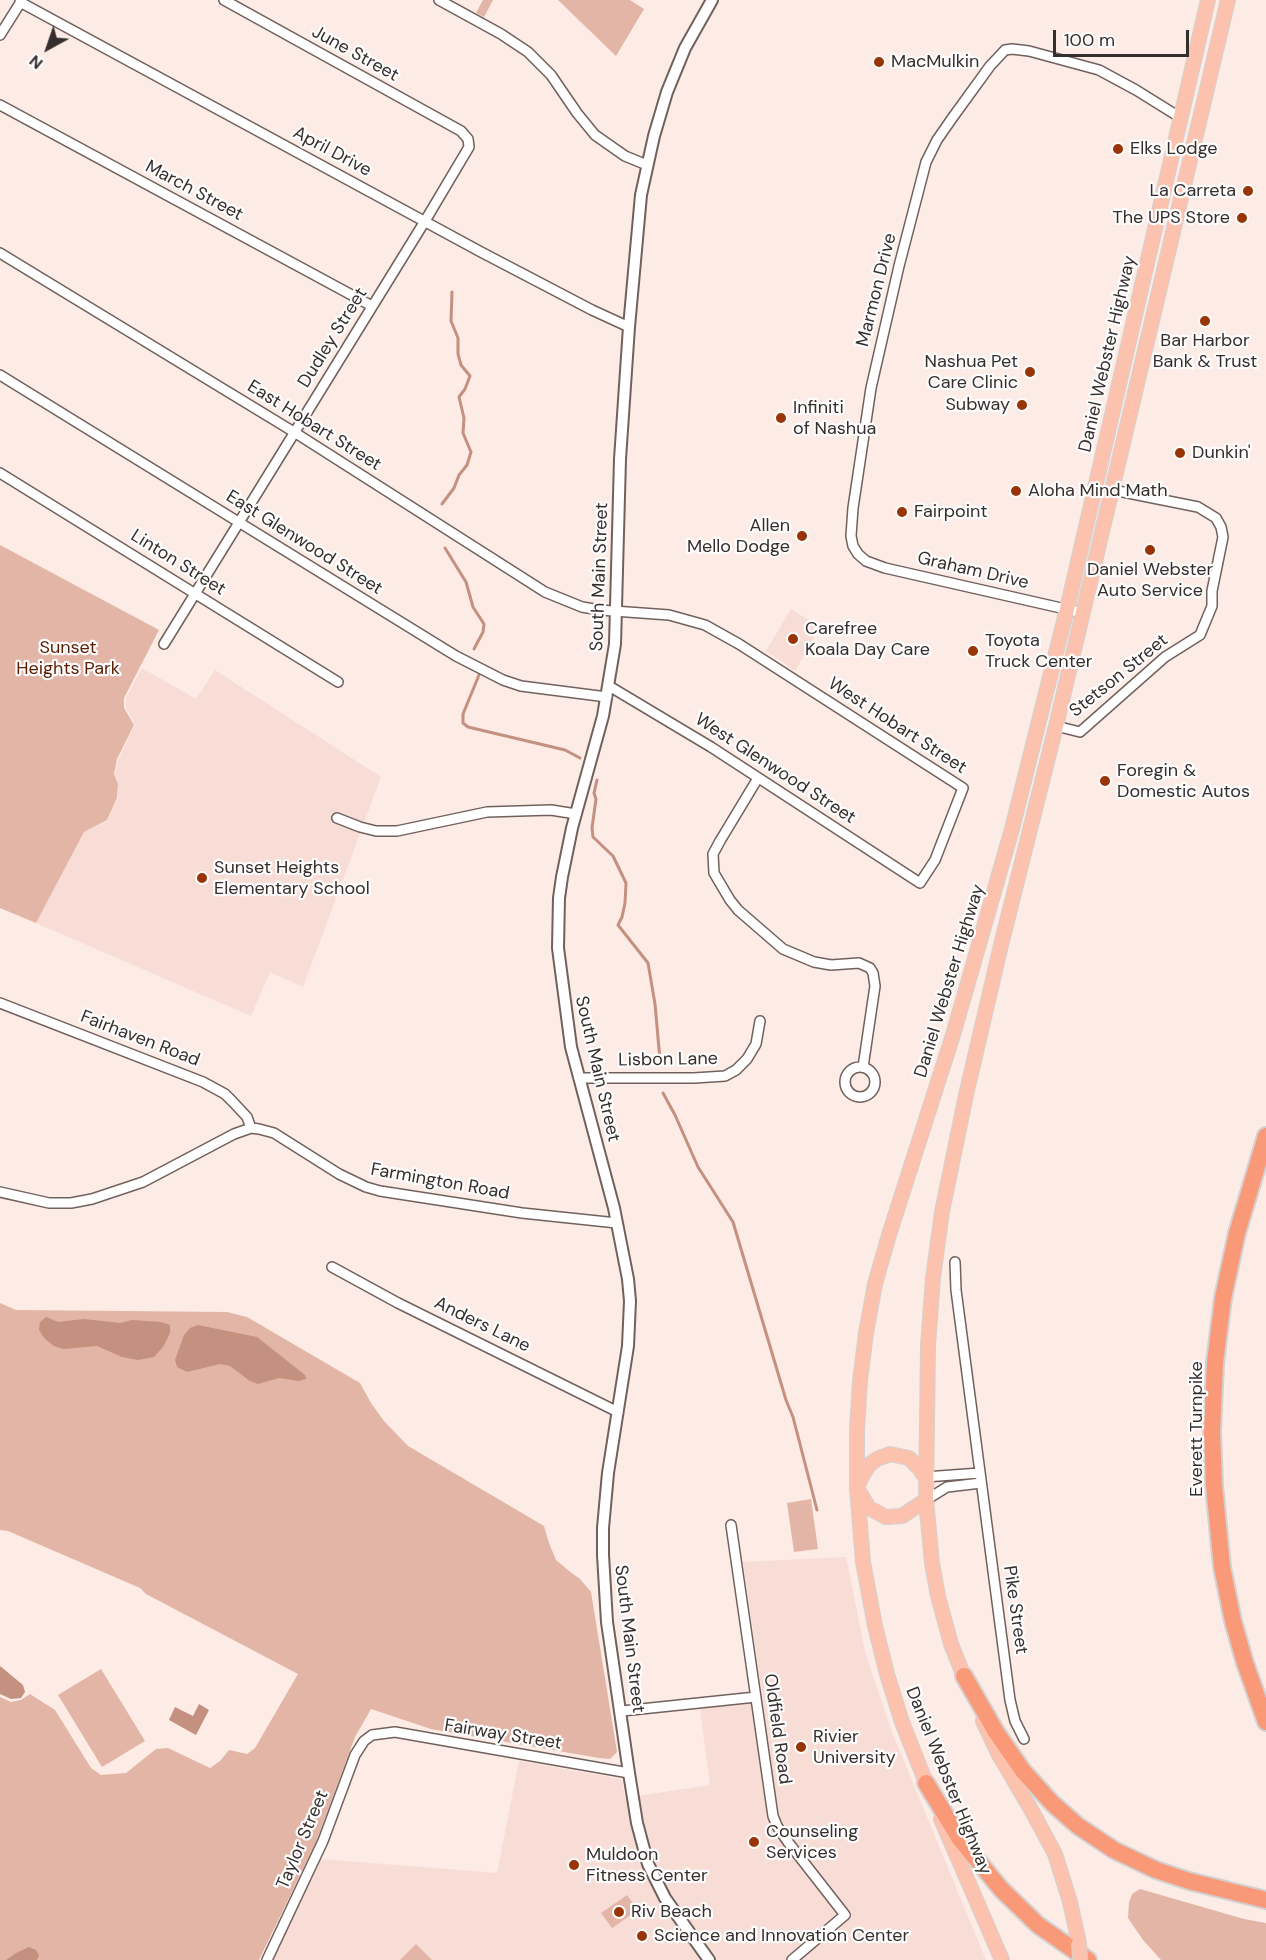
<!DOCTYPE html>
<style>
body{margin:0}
#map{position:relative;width:1266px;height:1960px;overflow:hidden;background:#fdebe5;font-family:"DM Sans",sans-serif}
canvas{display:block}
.north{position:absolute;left:18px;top:18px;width:60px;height:60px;-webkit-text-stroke:4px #fdfdfd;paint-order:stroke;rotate:220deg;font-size:16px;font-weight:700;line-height:24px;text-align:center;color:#352e2c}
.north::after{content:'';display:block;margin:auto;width:21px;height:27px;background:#352e2c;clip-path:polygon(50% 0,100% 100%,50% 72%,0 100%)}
.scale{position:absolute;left:1053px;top:30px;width:136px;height:27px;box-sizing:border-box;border:3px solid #352e2c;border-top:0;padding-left:8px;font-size:18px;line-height:21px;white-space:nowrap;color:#352e2c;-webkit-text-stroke:4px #fdfdfd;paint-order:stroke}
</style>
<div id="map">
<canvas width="1266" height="1960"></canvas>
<div class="north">N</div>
<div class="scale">100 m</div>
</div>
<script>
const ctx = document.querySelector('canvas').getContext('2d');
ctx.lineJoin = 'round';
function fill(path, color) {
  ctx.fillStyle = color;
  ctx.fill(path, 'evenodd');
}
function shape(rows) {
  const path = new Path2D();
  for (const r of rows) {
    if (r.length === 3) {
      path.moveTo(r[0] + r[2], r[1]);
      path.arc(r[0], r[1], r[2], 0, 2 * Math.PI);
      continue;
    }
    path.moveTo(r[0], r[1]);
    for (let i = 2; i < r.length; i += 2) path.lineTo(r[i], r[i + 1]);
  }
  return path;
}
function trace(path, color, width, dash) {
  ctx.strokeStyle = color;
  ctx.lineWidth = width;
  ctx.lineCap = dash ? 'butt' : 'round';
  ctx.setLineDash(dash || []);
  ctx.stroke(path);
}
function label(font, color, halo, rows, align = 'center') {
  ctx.font = font + ' "DM Sans",sans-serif';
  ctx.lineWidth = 4.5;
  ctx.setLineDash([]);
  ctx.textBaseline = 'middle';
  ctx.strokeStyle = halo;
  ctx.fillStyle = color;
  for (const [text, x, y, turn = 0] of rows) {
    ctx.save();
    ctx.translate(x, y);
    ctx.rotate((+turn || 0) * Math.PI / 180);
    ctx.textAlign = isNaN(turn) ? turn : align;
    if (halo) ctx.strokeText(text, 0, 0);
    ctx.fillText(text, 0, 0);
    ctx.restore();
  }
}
fill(shape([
 [791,609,820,627,795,671,766,651],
 [142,668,196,699,215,670,381,777,303,987,270,972,251,1016,36,923,84,832,107,821,118,798,118,784,115,774,118,760,135,725,126,708,126,698],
 [846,1557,866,1656,892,1732,986,1960,272,1960,321,1859,497,1873,519,1761,621,1779,625,1798,710,1785,700,1709,763,1700,743,1562]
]), '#f8ddd6');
fill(shape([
 [483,0,493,0,484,17,476,13],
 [558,0,630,0,644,9,616,56],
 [0,545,159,630,124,698,124,708,134,725,117,759,114,774,118,784,117,798,107,820,84,832,36,923,0,908],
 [0,1303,16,1310,227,1312,247,1317,360,1383,371,1403,384,1421,408,1446,544,1526,549,1543,556,1560,569,1571,580,1579,591,1592,617,1752,610,1759,599,1758,431,1729,371,1709,355,1737,316,1842,259,1960,0,1960,0,1697,11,1702,21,1700,30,1694,55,1710,91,1768,101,1775,126,1773,156,1749,168,1748,210,1768,220,1761,229,1750,247,1754,255,1748,298,1674,146,1594,140,1588,8,1531,0,1530],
 [811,1499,818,1549,794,1552,787,1503],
 [101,1669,145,1741,102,1767,58,1695],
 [1140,1889,1244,1919,1266,1923,1266,1960,1161,1960,1143,1940,1128,1918,1129,1903,1132,1894],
 [627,1895,638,1910,612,1928,601,1913],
 [416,1944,432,1960,400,1960]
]), '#e3b5a6');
fill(shape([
 [46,1317,58,1322,84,1319,120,1323,132,1320,161,1322,170,1325,170,1333,163,1347,154,1357,138,1360,122,1357,97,1346,63,1349,54,1346,45,1339,39,1330,40,1322],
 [198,1325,257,1337,305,1375,306,1379,299,1381,279,1378,258,1384,250,1381,230,1366,220,1364,187,1372,177,1367,175,1360,184,1335,190,1328],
 [0,1666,23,1685,25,1692,21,1698,11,1699,0,1694],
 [199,1704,209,1710,196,1735,169,1720,175,1707,193,1716],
 [29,1947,36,1950,39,1955,37,1960,6,1960,16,1953]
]), '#c4907f');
trace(shape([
 [442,504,454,488,459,475,467,465,471,452,463,433,464,418,459,397,465,389,470,376,461,365,458,354,458,338,451,321,452,292],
 [445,548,466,582,473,607,484,624,483,632,474,649],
 [479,675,463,714,463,723,468,727,565,750,580,758],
 [597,780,594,793,596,799,592,828,593,837,613,856,626,883,625,903,622,917,618,925,648,963,655,1004,660,1060],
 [663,1093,675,1115,698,1167,733,1222,786,1400,793,1417,817,1510]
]), '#c4907f', 3);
const minor = shape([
 [439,0,501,34,528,52,551,75,577,113,595,135,625,156,647,165],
 [20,2,481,252,592,310,629,327],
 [0,35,22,0],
 [0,105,372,306],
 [0,253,294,432,545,592,582,607,600,610,669,615,705,625,739,644,963,788,935,860,920,883,711,747,609,686],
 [0,375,456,656,503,680,521,686,607,697],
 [0,473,338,682],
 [1083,613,885,568,866,561,858,554,853,546,851,536,853,508,871,388,899,266,926,162,937,140,953,117,990,66,1005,50,1012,49,1029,51,1099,70,1136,90,1181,118],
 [164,644,425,221,469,147,468,139,461,131,224,0],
 [1056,726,1080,732,1165,657,1200,635,1212,606,1212,591,1223,537,1221,527,1216,518,1198,507,1113,490],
 [758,778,720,841,713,854,714,873,730,900,738,910,783,949,814,962,831,965,859,963,870,968,873,973,875,986,863,1067],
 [337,818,360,827,376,831,397,831,487,812,551,810,576,814],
 [0,1003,203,1082,225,1094,233,1102,247,1117,251,1128],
 [860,1082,15],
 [579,1078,694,1078,725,1076,736,1070,747,1059,756,1044,760,1021],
 [0,1192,49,1203,71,1203,92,1199,143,1182,234,1134,251,1128,259,1129,274,1133,339,1174,366,1187,380,1191,522,1213,617,1223],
 [955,1262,956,1290,1010,1700,1015,1721,1024,1739],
 [332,1267,398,1303,618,1412],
 [925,1477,980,1473],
 [926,1500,947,1487,981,1483],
 [731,1525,773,1816,777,1826,788,1842,845,1915,792,1960],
 [622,1711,756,1697],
 [267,1960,323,1841,355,1755,364,1741,372,1735,395,1732,629,1773]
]);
const tertiary = shape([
 [709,1960,665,1898,648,1864,637,1823,629,1773,607,1622,603,1555,603,1528,608,1473,628,1346,630,1301,628,1279,614,1208,571,1047,558,948,559,898,562,877,572,828,603,716,615,644,620,459,629,327,641,195,654,136,667,92,685,48,712,0]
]);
const primary = shape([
 [925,1477,919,1468,909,1458,890,1454,877,1459,869,1465,861,1478,857,1488,869,1508,886,1517,902,1516,926,1500],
 [967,1684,951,1644,938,1596,932,1563,926,1500,928,1346,933,1278,942,1212,966,1095,1001,945,1056,726,1228,0],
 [983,1721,998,1753,1033,1813,1055,1854,1070,1902,1079,1943],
 [930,1793,902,1722,887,1674,875,1626,863,1562,857,1488,857,1430,860,1381,866,1333,875,1284,889,1235,953,1035,1012,829,1067,609,1208,0],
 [941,1819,1002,1960]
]);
const motorway = shape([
 [1266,1136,1237,1233,1223,1298,1215,1363,1212,1432,1214,1485,1222,1567,1233,1621,1245,1663,1266,1722],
 [964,1676,996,1732,1023,1771,1052,1803,1078,1826,1114,1850,1156,1870,1189,1881,1266,1900],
 [926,1783,960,1839,1001,1889,1038,1925,1088,1960]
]);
trace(minor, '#71615c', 12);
trace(tertiary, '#71615c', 14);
trace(primary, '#d3d1d1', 16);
trace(motorway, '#d3d1d1', 20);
trace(minor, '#fff', 9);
trace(tertiary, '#fff', 10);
trace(primary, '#fcc2ae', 14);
trace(motorway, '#fa9978', 16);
const primaryBridge = shape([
 [1079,1943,1080,1960]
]);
trace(primaryBridge, '#d3d1d1', 16, []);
trace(primaryBridge, '#fcc2ae', 14);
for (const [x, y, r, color] of [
 [879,62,6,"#993406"],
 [1118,149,6,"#993406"],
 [1248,191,6,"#993406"],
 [1242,218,6,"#993406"],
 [1205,321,6,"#993406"],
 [1030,372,6,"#993406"],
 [1022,405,6,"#993406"],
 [781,418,6,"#993406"],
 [1180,453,6,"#993406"],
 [1016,491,6,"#993406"],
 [902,512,6,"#993406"],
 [802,536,6,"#993406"],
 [1150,550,6,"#993406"],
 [793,639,6,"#993406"],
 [973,651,6,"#993406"],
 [1105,781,6,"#993406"],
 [202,878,6,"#993406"],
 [801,1747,6,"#993406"],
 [754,1842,6,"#993406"],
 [574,1865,6,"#993406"],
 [619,1912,6,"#993406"],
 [642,1936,6,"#993406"]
]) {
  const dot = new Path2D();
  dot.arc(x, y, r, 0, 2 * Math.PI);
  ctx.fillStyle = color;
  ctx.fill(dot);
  trace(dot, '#fdfdfd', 2);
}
label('18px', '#352e2c', '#fdfdfd', [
 ["June Street",355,54,29],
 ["April Drive",332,152,28],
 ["March Street",194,191,28],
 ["Marmon Drive",877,290,-76],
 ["Dudley Street",333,338,-58],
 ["Daniel Webster Highway",1108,354,-77],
 ["East Hobart Street",314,426,32],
 ["East Glenwood Street",304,543,32],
 ["Linton Street",178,563,32],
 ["Graham Drive",973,571,13],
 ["South Main Street",600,577,-88],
 ["Stetson Street",1119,676,-39],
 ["West Hobart Street",897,726,33],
 ["West Glenwood Street",775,769,33],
 ["Daniel Webster Highway",950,981,-73],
 ["Fairhaven Road",140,1039,21],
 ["Lisbon Lane",668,1060,-1],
 ["South Main Street",597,1069,77],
 ["Farmington Road",440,1182,10],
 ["Anders Lane",482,1325,26],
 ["Everett Turnpike",1197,1429,-90],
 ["Pike Street",1015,1610,82],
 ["South Main Street",629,1639,83],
 ["Oldfield Road",777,1729,82],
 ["Fairway Street",503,1735,9],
 ["Daniel Webster Highway",948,1781,68],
 ["Taylor Street",303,1840,-67]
]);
label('18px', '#352e2c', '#fdfdfd', [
 ["MacMulkin",891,62],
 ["Elks Lodge",1130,149],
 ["La Carreta",1236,191,"right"],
 ["The UPS Store",1230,218,"right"],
 ["Bar Harbor",1205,341,"center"],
 ["Bank & Trust",1205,362,"center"],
 ["Nashua Pet",1018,362,"right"],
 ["Care Clinic",1018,383,"right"],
 ["Subway",1010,405,"right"],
 ["Infiniti",793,408],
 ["of Nashua",793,429],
 ["Dunkin'",1192,453],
 ["Aloha Mind Math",1028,491],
 ["Fairpoint",914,512],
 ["Allen",790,526,"right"],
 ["Mello Dodge",790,547,"right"],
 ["Daniel Webster",1150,570,"center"],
 ["Auto Service",1150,591,"center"],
 ["Carefree",805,629],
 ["Koala Day Care",805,650],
 ["Toyota",985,641],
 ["Truck Center",985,662],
 ["Foregin &",1117,771],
 ["Domestic Autos",1117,792],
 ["Sunset Heights",214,868],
 ["Elementary School",214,889],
 ["Rivier",813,1737],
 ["University",813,1758],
 ["Counseling",766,1832],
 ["Services",766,1853],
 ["Muldoon",586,1855],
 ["Fitness Center",586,1876],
 ["Riv Beach",631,1912],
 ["Science and Innovation Center",654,1936]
], 'left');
label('18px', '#5b1c03', '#fdfdfd', [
 ["Sunset",68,648],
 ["Heights Park",68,669]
]);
</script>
